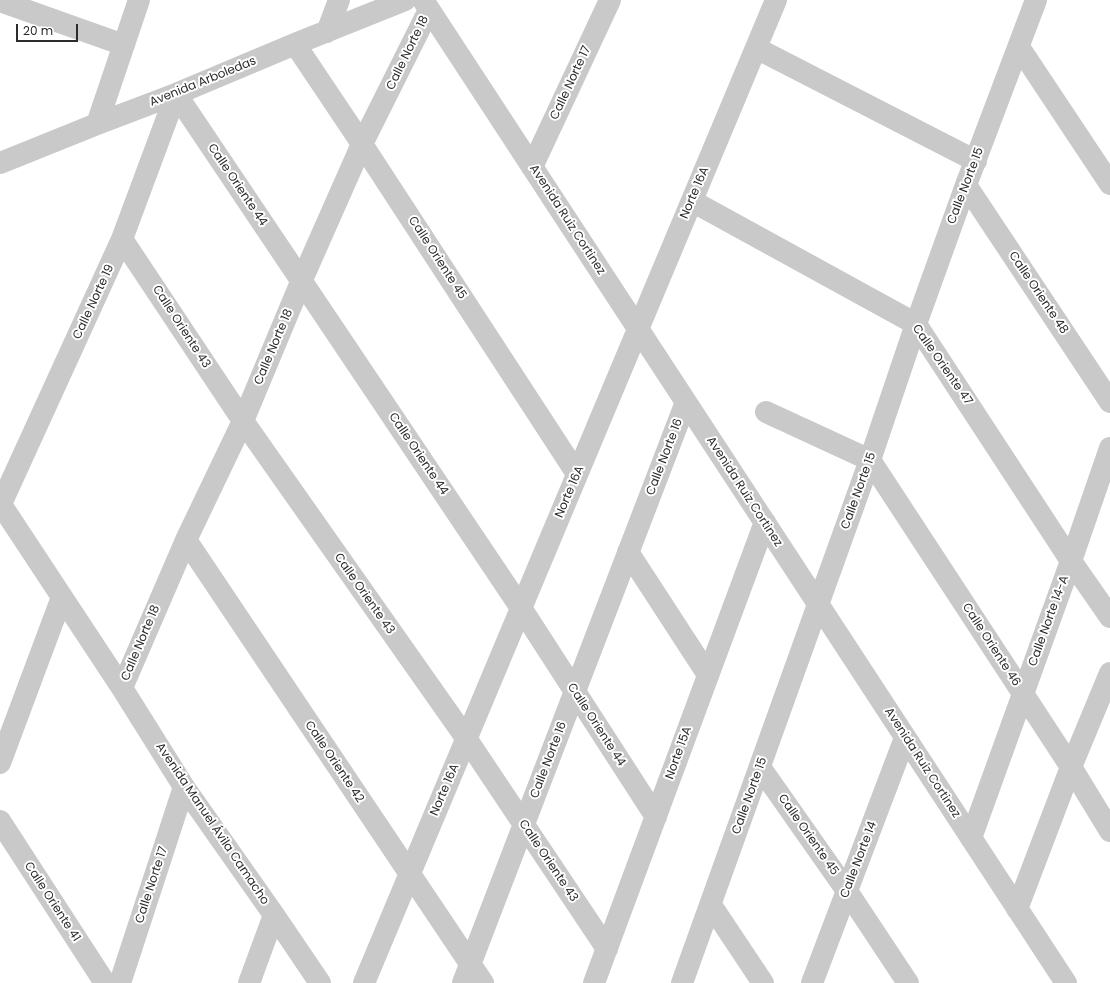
<!DOCTYPE html>
<meta charset="utf-8">
<style>
body{margin:0}
#map{position:relative;width:1110px;height:983px;overflow:hidden;background:#fff;font-family:Poppins,sans-serif}
canvas{display:block}
.scale{position:absolute;left:16px;top:24px;width:62px;height:18px;box-sizing:border-box;border:2px solid #2c2c2c;border-top:0;padding-left:5px;font-size:12px;line-height:14px;white-space:nowrap;color:#2c2c2c;-webkit-text-stroke:3px #fff;paint-order:stroke}
</style>
<div id="map">
<canvas width="1110" height="983"></canvas>
<div class="scale">20 m</div>
</div>
<script>
const ctx = document.querySelector('canvas').getContext('2d');
ctx.lineJoin = 'round';
function shape(rows) {
  const path = new Path2D();
  for (const r of rows) {
    path.moveTo(r[0], r[1]);
    for (let i = 2; i < r.length; i += 2) path.lineTo(r[i], r[i + 1]);
  }
  return path;
}
function trace(path, color, width, dash) {
  ctx.strokeStyle = color;
  ctx.lineWidth = width;
  ctx.lineCap = dash ? 'butt' : 'round';
  ctx.setLineDash(dash || []);
  ctx.stroke(path);
}
function label(font, color, halo, rows, align = 'center') {
  ctx.font = font + ' Poppins,sans-serif';
  ctx.lineWidth = 4;
  ctx.setLineDash([]);
  ctx.textBaseline = 'middle';
  ctx.strokeStyle = halo;
  ctx.fillStyle = color;
  for (const [text, x, y, turn = 0] of rows) {
    ctx.save();
    ctx.translate(x, y);
    ctx.rotate((+turn || 0) * Math.PI / 180);
    ctx.textAlign = isNaN(turn) ? turn : align;
    if (halo) ctx.strokeText(text, 0, 0);
    ctx.fillText(text, 0, 0);
    ctx.restore();
  }
}
trace(shape([
 [423,0,1066,983],
 [0,1,124,45],
 [327,32,339,0],
 [295,44,362,144,577,474],
 [1019,47,1110,184],
 [756,48,976,161],
 [176,94,521,608,656,817],
 [97,124,139,0],
 [0,163,97,124,176,94,295,44,405,0],
 [532,167,610,0],
 [966,185,1110,402],
 [692,201,916,324,1071,561,1110,617],
 [122,239,243,421,466,738,607,949],
 [766,412,870,460,1071,767,1110,831],
 [0,503,122,688,184,787,274,915,320,983],
 [1,504,122,239,176,94],
 [186,540,483,983],
 [628,552,708,675],
 [122,688,186,540,243,421,301,282,362,144,429,10],
 [0,763,62,597],
 [760,767,847,891,908,983],
 [0,821,105,983],
 [971,838,1071,561,1110,448],
 [711,905,763,983],
 [1017,909,1071,767,1110,673],
 [120,983,184,787],
 [249,983,274,915],
 [364,983,776,0],
 [463,983,686,402],
 [594,983,765,522],
 [682,983,870,460,916,324,966,185,1036,0],
 [812,983,905,738]
]), '#c9c9c9', 22);
label('12px', '#2c2c2c', '#fff', [
 ["Calle Norte 18",408,53,-64],
 ["Avenida Arboledas",203,82,-22],
 ["Calle Norte 17",571,83,-65],
 ["Calle Oriente 44",237,185,56],
 ["Calle Norte 15",966,186,-69],
 ["Norte 16A",695,193,-67],
 ["Avenida Ruiz Cortinez",567,220,57],
 ["Calle Oriente 45",437,258,57],
 ["Calle Oriente 48",1038,293,56],
 ["Calle Norte 19",94,302,-65],
 ["Calle Oriente 43",181,327,57],
 ["Calle Norte 18",274,347,-67],
 ["Calle Oriente 47",942,365,55],
 ["Calle Oriente 44",418,454,56],
 ["Calle Norte 16",665,457,-69],
 ["Calle Norte 15",859,491,-70],
 ["Norte 16A",570,492,-67],
 ["Avenida Ruiz Cortinez",744,492,57],
 ["Calle Oriente 43",364,594,55],
 ["Calle Norte 14-A",1049,621,-70],
 ["Calle Norte 18",141,643,-67],
 ["Calle Oriente 46",991,645,57],
 ["Calle Oriente 44",596,725,57],
 ["Norte 15A",679,753,-70],
 ["Calle Norte 16",549,760,-69],
 ["Calle Oriente 42",334,762,56],
 ["Avenida Ruiz Cortinez",922,763,57],
 ["Norte 16A",445,790,-67],
 ["Calle Norte 15",750,796,-70],
 ["Avenida Manuel Ávila Camacho",212,824,56],
 ["Calle Oriente 45",808,835,55],
 ["Calle Norte 14",859,860,-69],
 ["Calle Oriente 43",548,861,56],
 ["Calle Norte 17",152,885,-72],
 ["Calle Oriente 41",52,902,57]
]);
</script>
